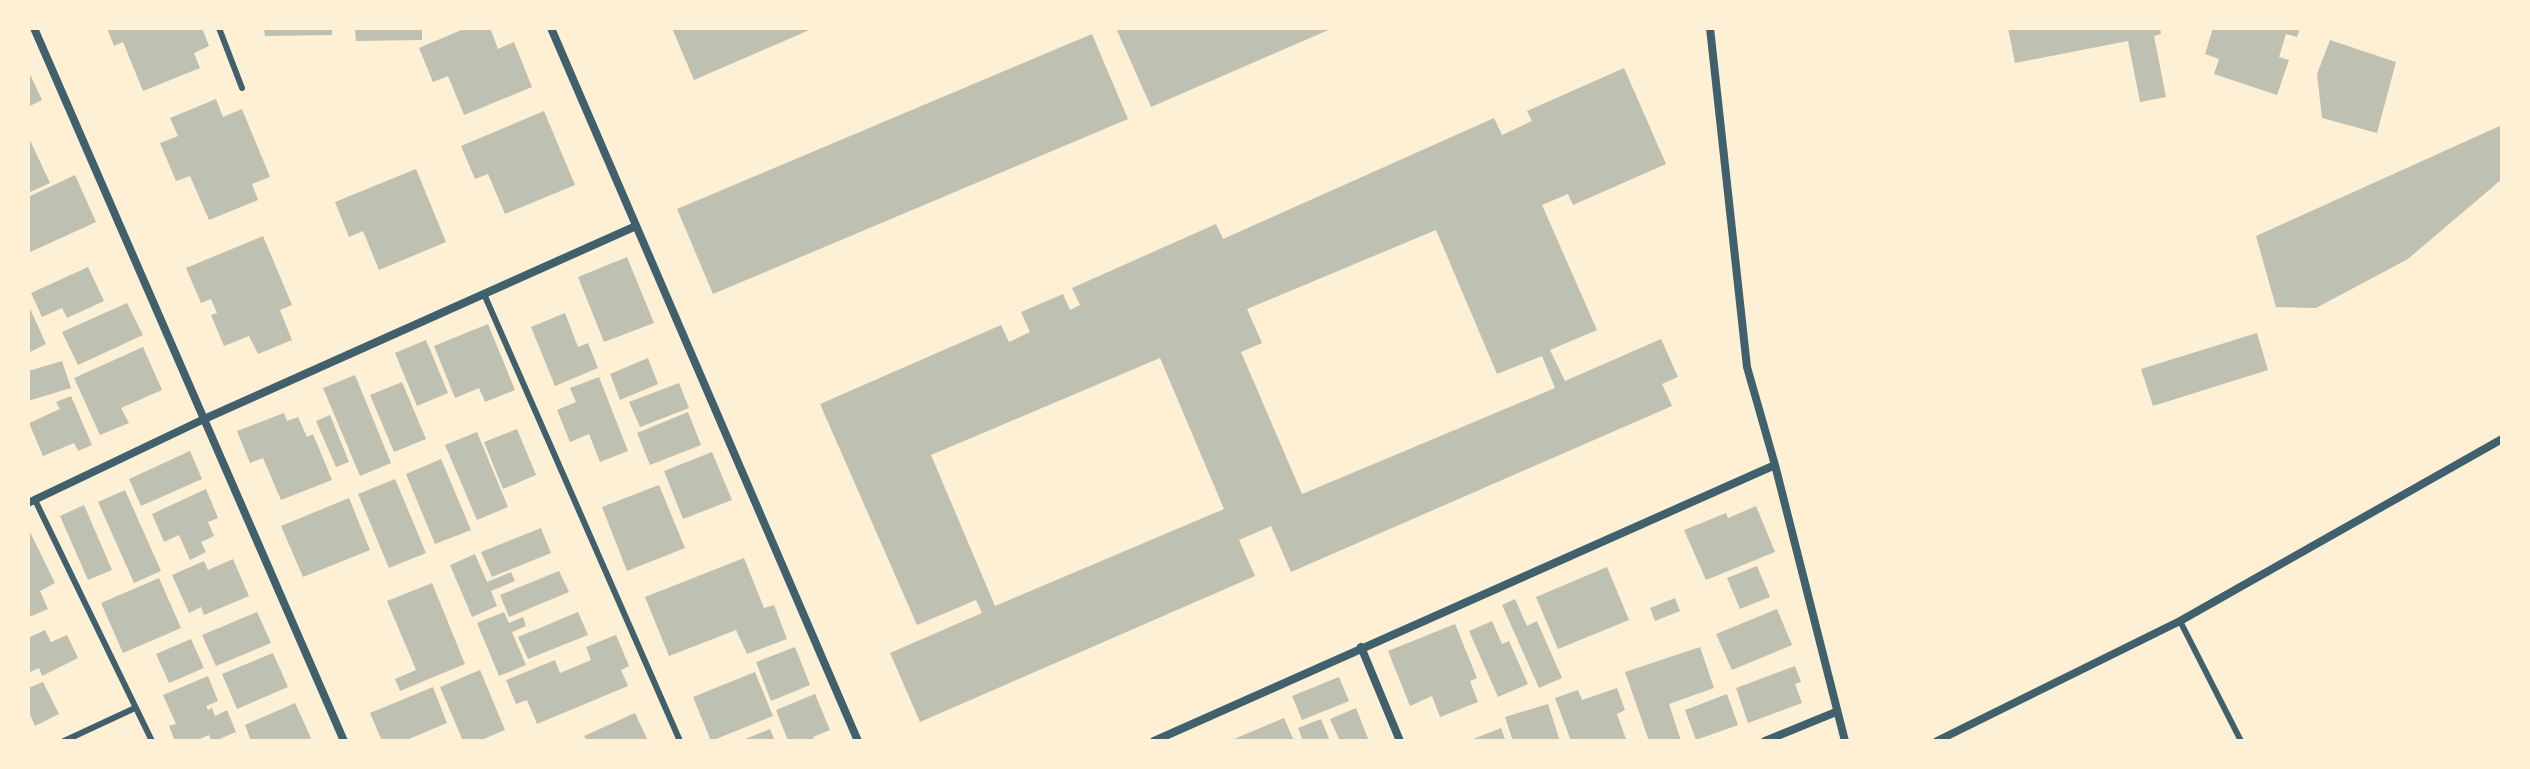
<!DOCTYPE html>
<style>
body{margin:0}
#map{position:relative;width:2530px;height:769px;overflow:hidden;background:#fdf0d5;font-family:"Sofia Sans Condensed",sans-serif}
canvas{display:block}
.frame{position:absolute;inset:0;border:30px solid #fdf0d5;pointer-events:none}
</style>
<div id="map">
<canvas width="2530" height="769"></canvas>
<div class="frame"></div>
</div>
<script>
const ctx = document.querySelector('canvas').getContext('2d');
ctx.lineJoin = 'round';
function fill(path, color) {
  ctx.fillStyle = color;
  ctx.fill(path, 'evenodd');
}
function shape(rows) {
  const path = new Path2D();
  for (const r of rows) {
    path.moveTo(r[0], r[1]);
    for (let i = 2; i < r.length; i += 2) path.lineTo(r[i], r[i + 1]);
  }
  return path;
}
function trace(path, color, width, dash) {
  ctx.strokeStyle = color;
  ctx.lineWidth = width;
  ctx.lineCap = dash ? 'butt' : 'round';
  ctx.setLineDash(dash || []);
  ctx.stroke(path);
}
fill(shape([
 [107,28,202,28,209,46,194,53,200,68,143,91,123,42,114,46],
 [264,28,332,28,332,35,265,36],
 [355,28,422,28,422,40,356,41],
 [466,28,490,28,498,49,514,42,532,87,464,115,448,76,433,82,419,48],
 [672,28,814,28,694,80],
 [1116,28,1333,28,1151,107],
 [2008,28,2160,28,2161,34,2154,36,2166,97,2140,102,2128,41,2015,63],
 [2213,28,2300,28,2297,37,2286,34,2279,57,2289,60,2277,95,2214,74,2219,59,2205,54],
 [1092,34,1128,119,713,294,677,209],
 [2330,40,2396,62,2377,133,2322,118,2317,74],
 [1624,68,1666,164,1573,205,1568,194,1542,205,1597,330,1550,350,1565,381,1661,339,1678,377,1662,384,1672,406,1291,572,1271,526,1239,540,1255,576,920,722,890,653,982,613,976,600,917,625,820,404,1001,325,1009,342,1030,332,1021,312,1063,294,1070,310,1080,305,1072,288,1216,224,1223,239,1494,118,1502,135,1532,121,1527,111],
 [1436,230,1497,374,1542,356,1555,388,1302,494,1241,352,1262,343,1247,309],
 [1160,358,1224,509,995,606,931,455],
 [28,70,42,100,28,107],
 [216,99,223,117,242,109,270,177,252,184,258,200,209,220,190,176,176,181,160,143,178,136,170,118],
 [544,111,575,185,505,214,488,174,475,179,461,146],
 [2502,125,2502,179,2408,259,2316,308,2276,307,2256,236],
 [28,136,50,183,28,193],
 [416,169,446,242,379,270,363,231,349,237,335,202],
 [75,175,96,222,28,253,28,197],
 [263,236,292,305,280,310,292,340,258,354,249,336,224,346,211,315,217,313,211,299,201,303,186,268],
 [627,257,654,323,604,342,578,277],
 [88,267,104,301,67,318,62,308,42,317,31,293],
 [127,303,143,335,78,365,62,332],
 [28,304,46,344,28,353],
 [565,313,578,347,588,343,598,368,555,386,531,327],
 [488,324,515,390,485,402,479,388,455,398,434,346],
 [2257,333,2268,370,2153,406,2141,369],
 [426,340,448,393,417,406,395,353],
 [143,347,162,390,121,408,129,423,100,435,74,378],
 [648,358,658,384,620,400,610,374],
 [62,361,71,388,28,401,28,371],
 [355,375,391,463,360,476,323,388],
 [599,377,628,451,600,462,589,434,570,442,557,410,576,402,570,388],
 [402,382,426,439,394,452,370,395],
 [679,383,689,408,640,427,629,402],
 [71,396,92,445,78,451,74,443,43,456,29,423,60,409,56,402],
 [688,412,701,445,650,465,637,433],
 [284,413,287,421,298,417,307,437,313,434,332,480,281,500,263,458,250,463,237,431],
 [330,415,349,462,336,467,316,421],
 [517,429,536,475,503,489,484,442],
 [477,432,508,507,477,520,445,445],
 [190,451,202,479,141,506,129,479],
 [712,452,732,500,683,519,664,471],
 [441,459,471,530,435,544,406,474],
 [395,479,426,553,389,568,358,494],
 [659,485,685,548,627,571,602,507],
 [206,489,218,518,208,522,214,536,201,542,206,552,190,560,179,535,164,542,152,514],
 [125,490,161,571,134,583,98,502],
 [349,498,370,550,303,577,281,526],
 [84,505,112,570,88,580,60,516],
 [1756,506,1775,552,1706,580,1684,530,1726,513,1728,518],
 [28,528,55,583,40,591,48,609,29,617],
 [541,528,551,553,492,577,481,552],
 [475,554,487,582,511,572,515,581,491,591,497,606,472,617,450,565],
 [744,558,764,608,774,605,787,639,747,654,736,630,669,656,645,597],
 [233,559,249,596,204,615,201,607,189,613,172,575,204,561,208,570],
 [1757,566,1770,597,1740,609,1727,578],
 [1607,567,1629,620,1558,649,1536,597],
 [559,571,569,592,509,617,500,595],
 [159,578,181,628,123,653,101,603],
 [432,583,465,664,400,691,395,679,416,670,387,601],
 [1675,598,1680,611,1655,621,1650,608],
 [1515,599,1527,626,1537,621,1562,678,1539,688,1502,605],
 [1777,609,1792,645,1732,670,1716,634],
 [257,612,271,643,216,666,202,635],
 [504,612,509,623,523,617,526,626,512,632,526,665,499,676,477,623],
 [578,612,588,635,528,659,518,637],
 [1492,621,1502,644,1509,641,1528,684,1498,697,1469,631],
 [1455,624,1477,678,1470,681,1478,702,1440,717,1432,696,1410,706,1388,651],
 [45,630,51,642,67,635,78,658,42,676,39,668,28,673,28,638],
 [616,635,629,666,621,670,628,686,537,724,527,700,516,704,506,680,555,660,560,673,591,660,586,647],
 [191,639,204,668,169,683,156,654],
 [795,647,810,685,771,701,756,662],
 [1700,647,1714,688,1669,704,1681,741,1649,741,1625,672],
 [273,653,288,687,237,709,222,674],
 [1795,666,1801,682,1795,684,1802,703,1748,723,1736,688],
 [480,670,505,730,479,741,463,741,440,687],
 [755,672,773,716,711,741,693,697],
 [208,676,218,701,206,706,208,710,212,708,215,716,227,710,236,732,215,741,211,741,209,735,195,741,175,741,169,726,176,724,163,695],
 [1339,677,1349,701,1302,720,1292,696],
 [43,682,59,714,35,726,28,710,28,688],
 [433,687,447,723,404,741,382,741,370,713],
 [1617,688,1625,710,1617,714,1626,739,1571,741,1555,698,1578,690,1582,700],
 [815,694,830,730,813,737,815,741,788,741,776,710],
 [1727,694,1738,725,1696,740,1685,710],
 [295,703,311,738,304,741,251,741,245,725],
 [1548,704,1560,741,1513,741,1505,717],
 [1356,708,1369,741,1340,741,1330,719],
 [635,713,648,741,587,741,584,736],
 [1284,718,1294,741,1235,741,1234,739],
 [1321,719,1330,741,1303,741,1298,728],
 [1501,728,1505,739,1500,741,1468,741],
 [770,729,775,741,740,741]
]), '#bec0b2');
trace(shape([
 [219,28,242,88],
 [484,294,680,741],
 [35,500,152,741],
 [2180,621,2241,741],
 [64,741,135,708]
]), '#3f606c', 6);
trace(shape([
 [34,28,344,741],
 [551,28,858,741],
 [1710,28,1747,367,1775,465,1845,741],
 [28,503,202,420,636,226],
 [1361,647,1400,741],
 [1154,741,1775,465],
 [1765,741,1836,712],
 [1937,741,2180,621,2502,439]
]), '#3f606c', 8);
</script>
